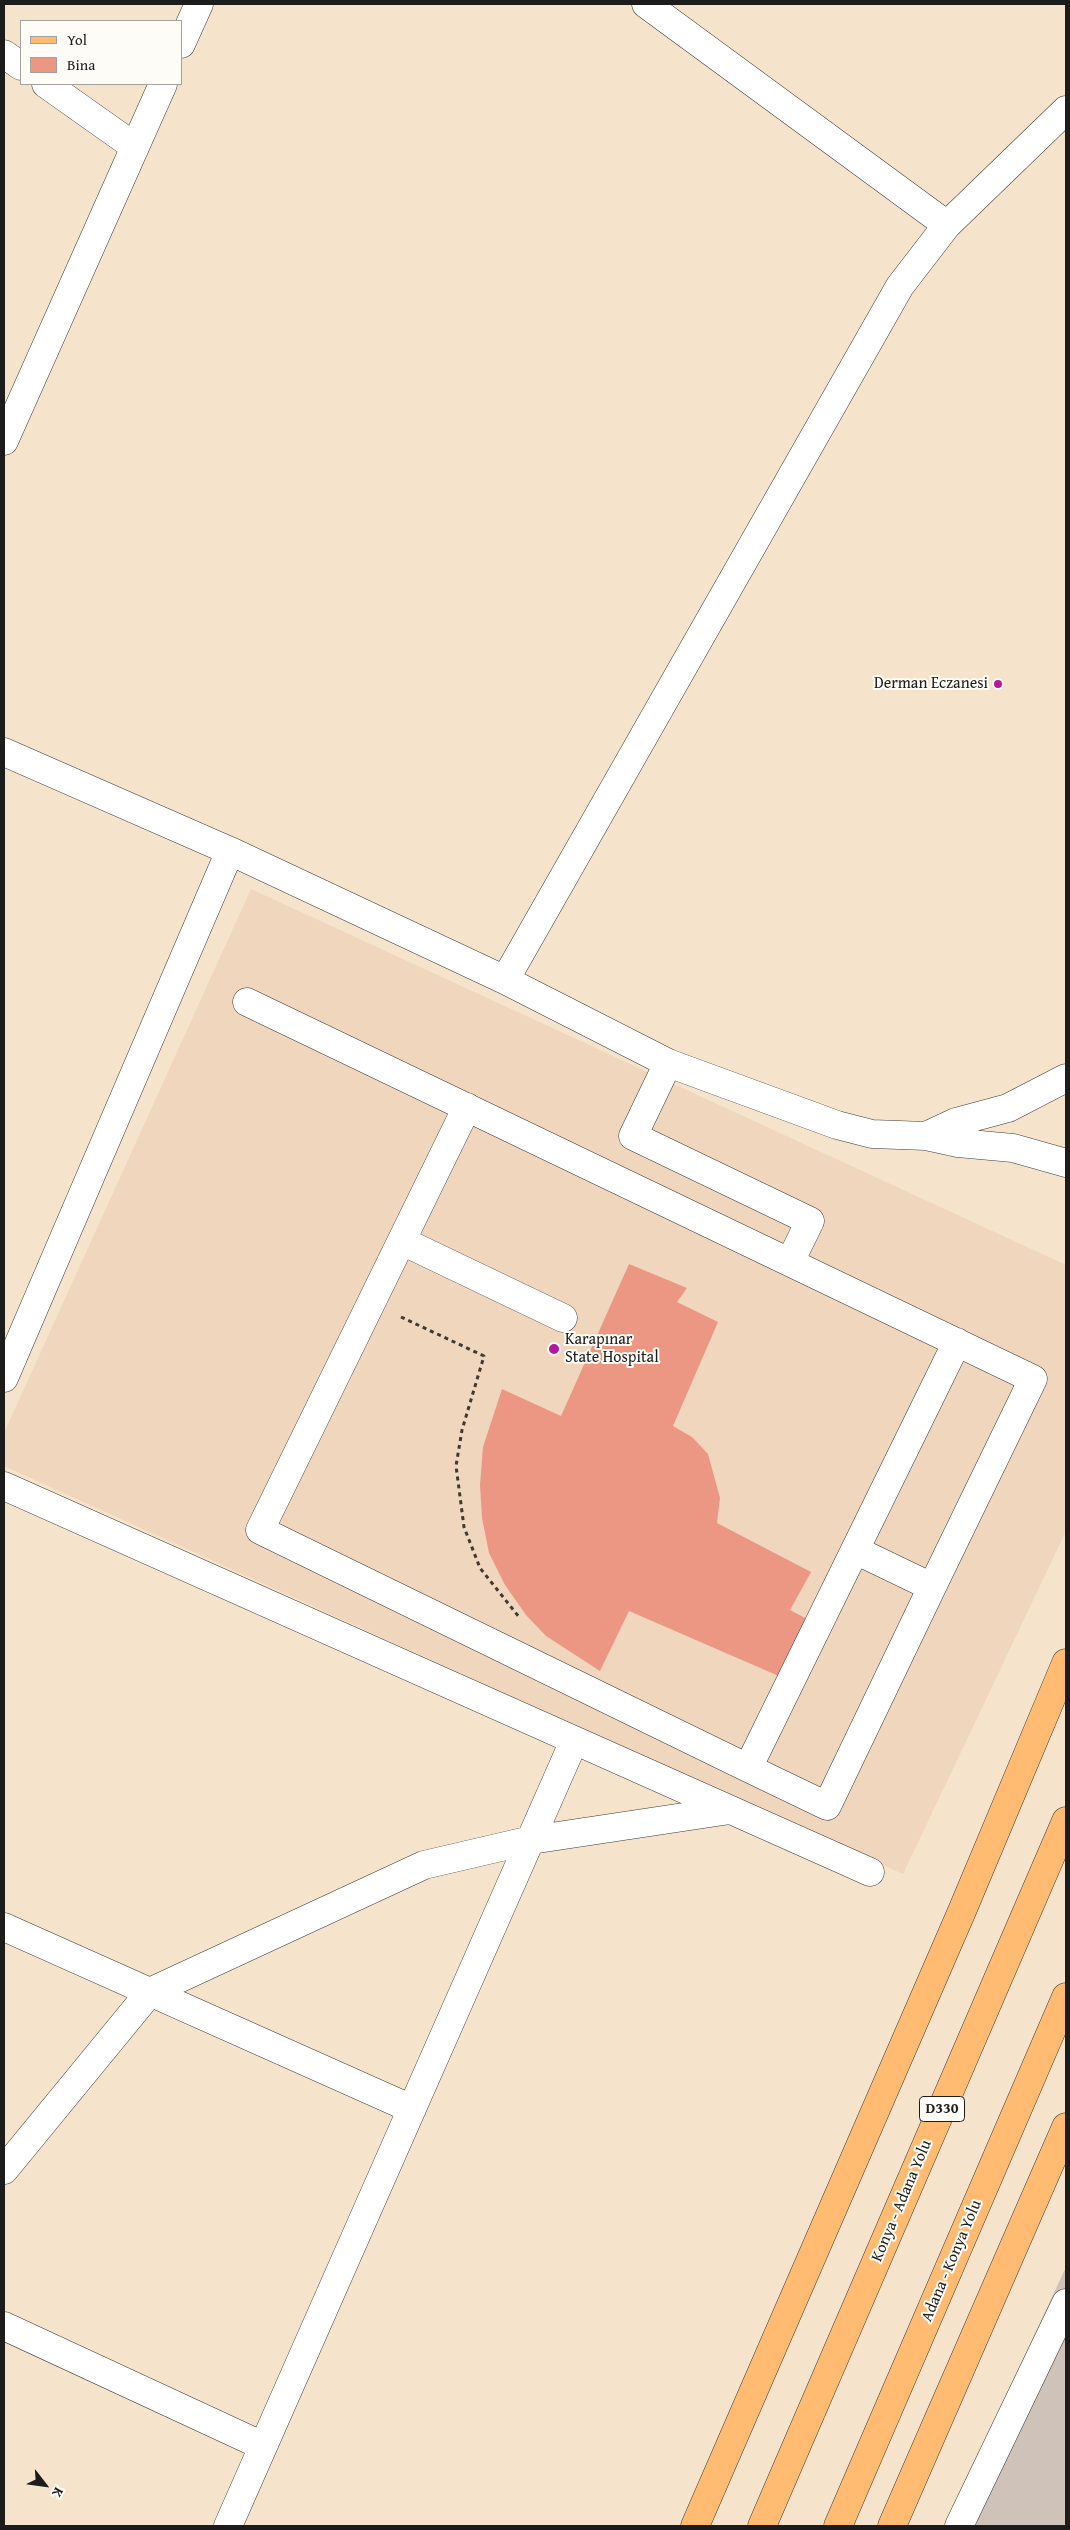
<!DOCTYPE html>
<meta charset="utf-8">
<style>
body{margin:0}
#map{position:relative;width:1070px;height:2530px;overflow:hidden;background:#f5e3cb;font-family:"Gentium Book Plus",serif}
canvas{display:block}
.frame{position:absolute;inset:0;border:5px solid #1c1c1c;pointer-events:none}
.legend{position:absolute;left:20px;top:20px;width:162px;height:65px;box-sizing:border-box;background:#fdfcf7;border:1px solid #a3a29f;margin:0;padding:6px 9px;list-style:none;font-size:15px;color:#1c1c1c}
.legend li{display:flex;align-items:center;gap:10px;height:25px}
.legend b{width:25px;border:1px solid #a3a29f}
.north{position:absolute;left:20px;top:2460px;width:50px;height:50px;-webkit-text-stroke:4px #fdfcf7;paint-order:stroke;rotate:120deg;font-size:14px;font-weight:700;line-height:20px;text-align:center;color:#1c1c1c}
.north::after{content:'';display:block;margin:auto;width:18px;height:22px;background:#1c1c1c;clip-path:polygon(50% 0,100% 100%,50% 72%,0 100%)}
</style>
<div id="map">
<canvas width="1070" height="2530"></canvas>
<div class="frame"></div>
<ul class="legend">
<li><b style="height:6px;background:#ffbb71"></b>Yol</li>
<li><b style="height:14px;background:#ec9783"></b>Bina</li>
</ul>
<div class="north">K</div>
</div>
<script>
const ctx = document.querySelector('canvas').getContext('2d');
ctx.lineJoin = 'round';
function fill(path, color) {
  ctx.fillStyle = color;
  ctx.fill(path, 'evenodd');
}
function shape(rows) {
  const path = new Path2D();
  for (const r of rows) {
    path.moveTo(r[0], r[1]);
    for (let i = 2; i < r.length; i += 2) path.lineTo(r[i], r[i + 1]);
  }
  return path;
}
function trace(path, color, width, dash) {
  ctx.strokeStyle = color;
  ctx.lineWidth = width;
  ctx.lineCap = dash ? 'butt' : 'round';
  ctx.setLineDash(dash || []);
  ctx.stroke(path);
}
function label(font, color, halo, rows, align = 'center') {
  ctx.font = font + ' "Gentium Book Plus",serif';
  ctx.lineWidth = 4;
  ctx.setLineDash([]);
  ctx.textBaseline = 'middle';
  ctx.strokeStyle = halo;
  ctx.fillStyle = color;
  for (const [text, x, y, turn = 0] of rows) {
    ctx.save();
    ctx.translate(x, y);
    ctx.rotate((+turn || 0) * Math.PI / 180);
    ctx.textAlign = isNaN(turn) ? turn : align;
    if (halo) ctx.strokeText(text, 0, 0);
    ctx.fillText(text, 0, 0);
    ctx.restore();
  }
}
fill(shape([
 [251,889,1066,1265,1066,1531,903,1874,4,1466,4,1433]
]), '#f0d6bc');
fill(shape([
 [1066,2267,1066,2526,945,2526]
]), '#cec2b9');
fill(shape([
 [629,1264,687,1288,677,1302,718,1322,673,1426,692,1437,708,1454,720,1498,717,1523,811,1572,790,1610,807,1619,781,1677,629,1611,600,1671,546,1636,526,1615,505,1585,489,1553,482,1518,480,1485,483,1447,502,1389,561,1416]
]), '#ec9783');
const minor = shape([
 [646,4,947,225],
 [181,44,199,4],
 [4,54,21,66],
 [46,84,135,147],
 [4,441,163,84],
 [4,752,230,851,505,980,668,1063,837,1125,872,1134,926,1136,958,1143,1013,1148,1066,1163],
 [505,980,900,286,947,225,1066,110],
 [247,1002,1033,1379,932,1587,855,1550],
 [668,1063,633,1136,810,1221,790,1262],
 [467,1107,260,1530,748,1768,957,1342],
 [926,1136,956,1122,1008,1108,1066,1078],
 [402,1241,563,1318],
 [4,1378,230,851],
 [4,1486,870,1872],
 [748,1768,827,1806,932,1587],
 [4,1927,412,2109],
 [4,2170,150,1992,424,1865,531,1840,730,1810],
 [4,2326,263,2446],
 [228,2526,574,1741],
 [959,2526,1066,2303]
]);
const major = shape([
 [695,2526,962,1911,1066,1663],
 [892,2526,1066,2127]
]);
const highway = shape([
 [762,2526,1066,1821],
 [838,2526,1066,1997]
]);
trace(minor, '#3d3a36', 29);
trace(major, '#3d3a36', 29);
trace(highway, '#3d3a36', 29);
trace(shape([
 [401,1317,484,1356,462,1430,456,1466,464,1527,480,1568,519,1617]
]), '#3d3a36', 3, [4, 4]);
trace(minor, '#fff', 28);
trace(major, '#ffbb71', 28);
trace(highway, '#ffbb71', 28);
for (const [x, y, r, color] of [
 [998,684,5,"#b5179e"],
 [554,1349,6,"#b5179e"]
]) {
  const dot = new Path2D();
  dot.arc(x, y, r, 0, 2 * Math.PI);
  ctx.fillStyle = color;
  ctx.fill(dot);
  trace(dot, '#fdfcf7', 2);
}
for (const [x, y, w] of [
 [942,2109,45]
]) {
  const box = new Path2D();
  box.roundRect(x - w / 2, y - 12.5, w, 25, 4);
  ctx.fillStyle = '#fdfcf7';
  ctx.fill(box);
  trace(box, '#1c1c1c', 1);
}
label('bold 15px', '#1c1c1c', null, [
 ["D330",942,2109]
]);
label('16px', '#1c1c1c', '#fdfcf7', [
 ["Derman Eczanesi",988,684],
 ["Karapınar",565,1340,"left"],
 ["State Hospital",565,1358,"left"]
], 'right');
label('16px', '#1c1c1c', '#fdfcf7', [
 ["Konya - Adana Yolu",902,2201,-67],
 ["Adana - Konya Yolu",952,2261,-67]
]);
</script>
